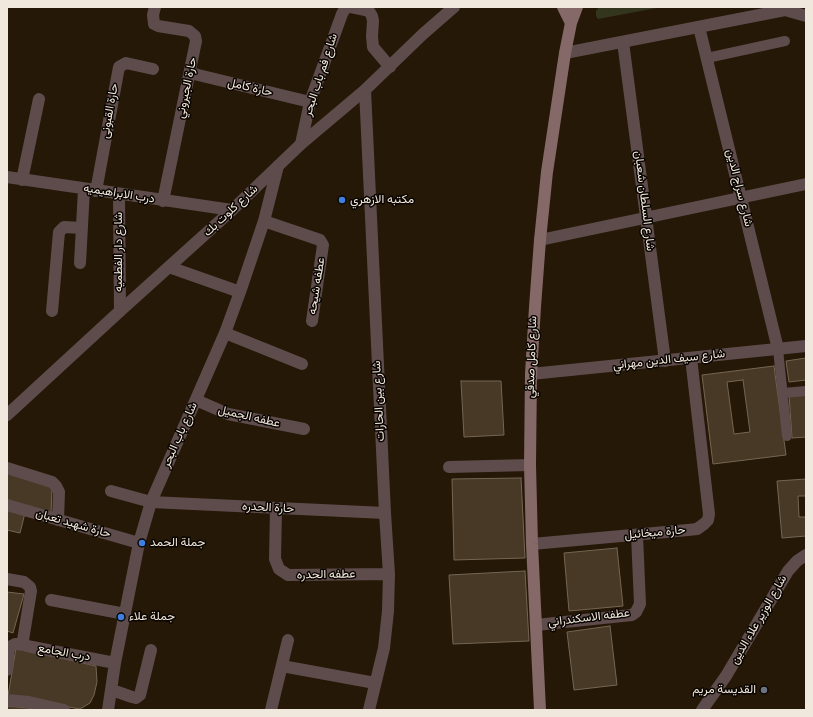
<!DOCTYPE html>
<meta charset="utf-8">
<style>
body{margin:0}
#map{position:relative;width:813px;height:717px;overflow:hidden;background:#251807;font-family:"Roboto Condensed",sans-serif}
canvas{display:block}
.frame{position:absolute;inset:0;border:8px solid #f1e8dd;pointer-events:none}
</style>
<div id="map">
<canvas width="813" height="717"></canvas>
<div class="frame"></div>
</div>
<script>
const ctx = document.querySelector('canvas').getContext('2d');
ctx.lineJoin = 'round';
function fill(path, color) {
  ctx.fillStyle = color;
  ctx.fill(path, 'evenodd');
}
function shape(rows) {
  const path = new Path2D();
  for (const r of rows) {
    path.moveTo(r[0], r[1]);
    for (let i = 2; i < r.length; i += 2) path.lineTo(r[i], r[i + 1]);
  }
  return path;
}
function trace(path, color, width, dash) {
  ctx.strokeStyle = color;
  ctx.lineWidth = width;
  ctx.lineCap = dash ? 'butt' : 'round';
  ctx.setLineDash(dash || []);
  ctx.stroke(path);
}
function label(font, color, halo, rows, align = 'center') {
  ctx.font = font + ' "Roboto Condensed",Vazirmatn,sans-serif';
  ctx.lineWidth = 3;
  ctx.setLineDash([]);
  ctx.textBaseline = 'middle';
  ctx.strokeStyle = halo;
  ctx.fillStyle = color;
  for (const [text, x, y, turn = 0] of rows) {
    ctx.save();
    ctx.translate(x, y);
    ctx.rotate((+turn || 0) * Math.PI / 180);
    ctx.textAlign = isNaN(turn) ? turn : align;
    if (halo) ctx.strokeText(text, 0, 0);
    ctx.fillText(text, 0, 0);
    ctx.restore();
  }
}
fill(shape([
 [599,7,662,7,598,19,596,16,596,11]
]), '#33351d');
const building = shape([
 [806,358,806,380,789,382,786,361,806,358],
 [774,366,786,455,713,464,702,375,774,366],
 [743,380,750,432,734,434,727,382,743,380],
 [461,381,501,381,504,435,464,437,461,381],
 [806,393,806,437,792,438,789,394,806,393],
 [7,472,52,486,51,514,7,502,7,472],
 [521,478,525,558,454,560,452,479,521,478],
 [806,479,806,496,798,496,799,517,806,517,806,536,782,538,777,481,806,479],
 [7,509,25,513,20,533,7,530,7,509],
 [617,548,623,606,569,611,564,553,617,548],
 [525,571,529,641,453,644,449,575,525,571],
 [7,592,24,594,13,633,7,631,7,592],
 [610,626,617,685,574,690,567,632,610,626],
 [16,648,96,666,97,682,94,695,90,703,80,709,8,696,16,648],
 [7,706,38,709,38,710,7,710,7,706]
]);
fill(building, '#473926');
trace(building, '#756652', 1);
trace(shape([
 [707,58,785,41],
 [778,349,787,436],
 [783,393,806,391]
]), '#5e4c4c', 10);
trace(shape([
 [691,358,709,514,708,520,704,524]
]), '#5e4c4c', 12);
trace(shape([
 [155,7,153,15,154,24,158,26,189,31,195,36,196,41,163,201],
 [350,7,369,11,372,16,373,21,372,36,373,47,390,67],
 [699,27,778,349],
 [623,42,665,361],
 [565,53,785,10,806,16],
 [190,73,310,102],
 [365,90,385,513,389,574,388,611,384,648,369,710],
 [301,144,310,102,342,14,346,7],
 [7,177,232,210],
 [22,180,39,99],
 [96,191,119,67,126,63,153,69],
 [119,194,120,311],
 [264,221,320,240,323,245,312,321],
 [540,240,806,184],
 [80,263,84,189],
 [169,267,240,292],
 [52,311,59,232,64,227,82,228],
 [225,333,302,364],
 [531,374,806,346],
 [196,400,228,414,304,429],
 [449,467,530,465],
 [7,468,52,482,56,486,59,492,58,520],
 [111,491,151,502,385,513],
 [7,505,139,543],
 [276,508,275,559,279,569,288,575,389,574],
 [532,544,688,530,697,529,704,524],
 [7,579,24,582,30,587,31,591,23,640,24,643,27,646,115,663],
 [51,600,125,614],
 [536,625,632,615,636,612,640,604,637,535],
 [282,666,375,683],
 [7,670,9,647,15,644,25,645],
 [112,690,132,697,136,698,140,695,151,650],
 [7,700,29,702,64,710],
 [108,710,115,663,139,543,151,502,225,333,240,292,264,221,278,166],
 [271,710,288,640],
 [702,710,726,676,788,571,797,561,806,555]
]), '#5e4c4c', 12);
trace(shape([
 [7,415,120,311,232,210,301,144,365,90,423,34,454,7]
]), '#5e4c4c', 12);
trace(shape([
 [563,7,571,23],
 [540,710,532,544,530,465,531,374,535,307,540,240,547,172,565,53,571,23,577,7]
]), '#856868', 12);
for (const [x, y, r, color] of [
 [342,200,4,"#3f7fe0"],
 [142,543,4,"#3f7fe0"],
 [121,617,4,"#3f7fe0"],
 [764,690,4,"#6b7280"]
]) {
  const dot = new Path2D();
  dot.arc(x, y, r, 0, 2 * Math.PI);
  ctx.fillStyle = color;
  ctx.fill(dot);
  trace(dot, '#0a0501', 1.5);
}
label('12px', '#f1e8dd', '#0a0501', [
 ["شارع فم باب البحر",321,75,-72],
 ["حارة الجبروني",187,88,-78],
 ["حارة كامل",250,88,13],
 ["حارة القبونى",110,111,-80],
 ["شارع سراج الدين",739,188,76],
 ["درب الابراهيميه",119,194,9],
 ["شارع السلطان شعبان",644,201,83],
 ["شارع كلوت بك",231,211,-43],
 ["شارع دار الفطميه",119,252,-90],
 ["عطفه شيحه",317,286,-81],
 ["شارع كامل صدقي",532,357,-88],
 ["شارع سيف الدين مهراني",669,360,-6],
 ["شارع بين الحارات",379,401,-93],
 ["عطفه الجميل",249,417,13],
 ["شارع باب البحر",180,435,-66],
 ["حارة الحدره",268,508,3],
 ["حارة شهيد تعبان",73,524,16],
 ["حارة ميخائيل",655,533,-5],
 ["عطفه الحدره",326,575,-1],
 ["عطفه الاسكندراني",589,618,-7],
 ["شارع الوزير علاء الدين",759,620,-60],
 ["درب الجامع",64,653,10]
]);
label('12px', '#f1e8dd', '#0a0501', [
 ["مكتبه الازهري",350,200],
 ["جملة الحمد",150,543],
 ["جملة علاء",129,617],
 ["القديسة مريم",756,690,"right"]
], 'left');
</script>
